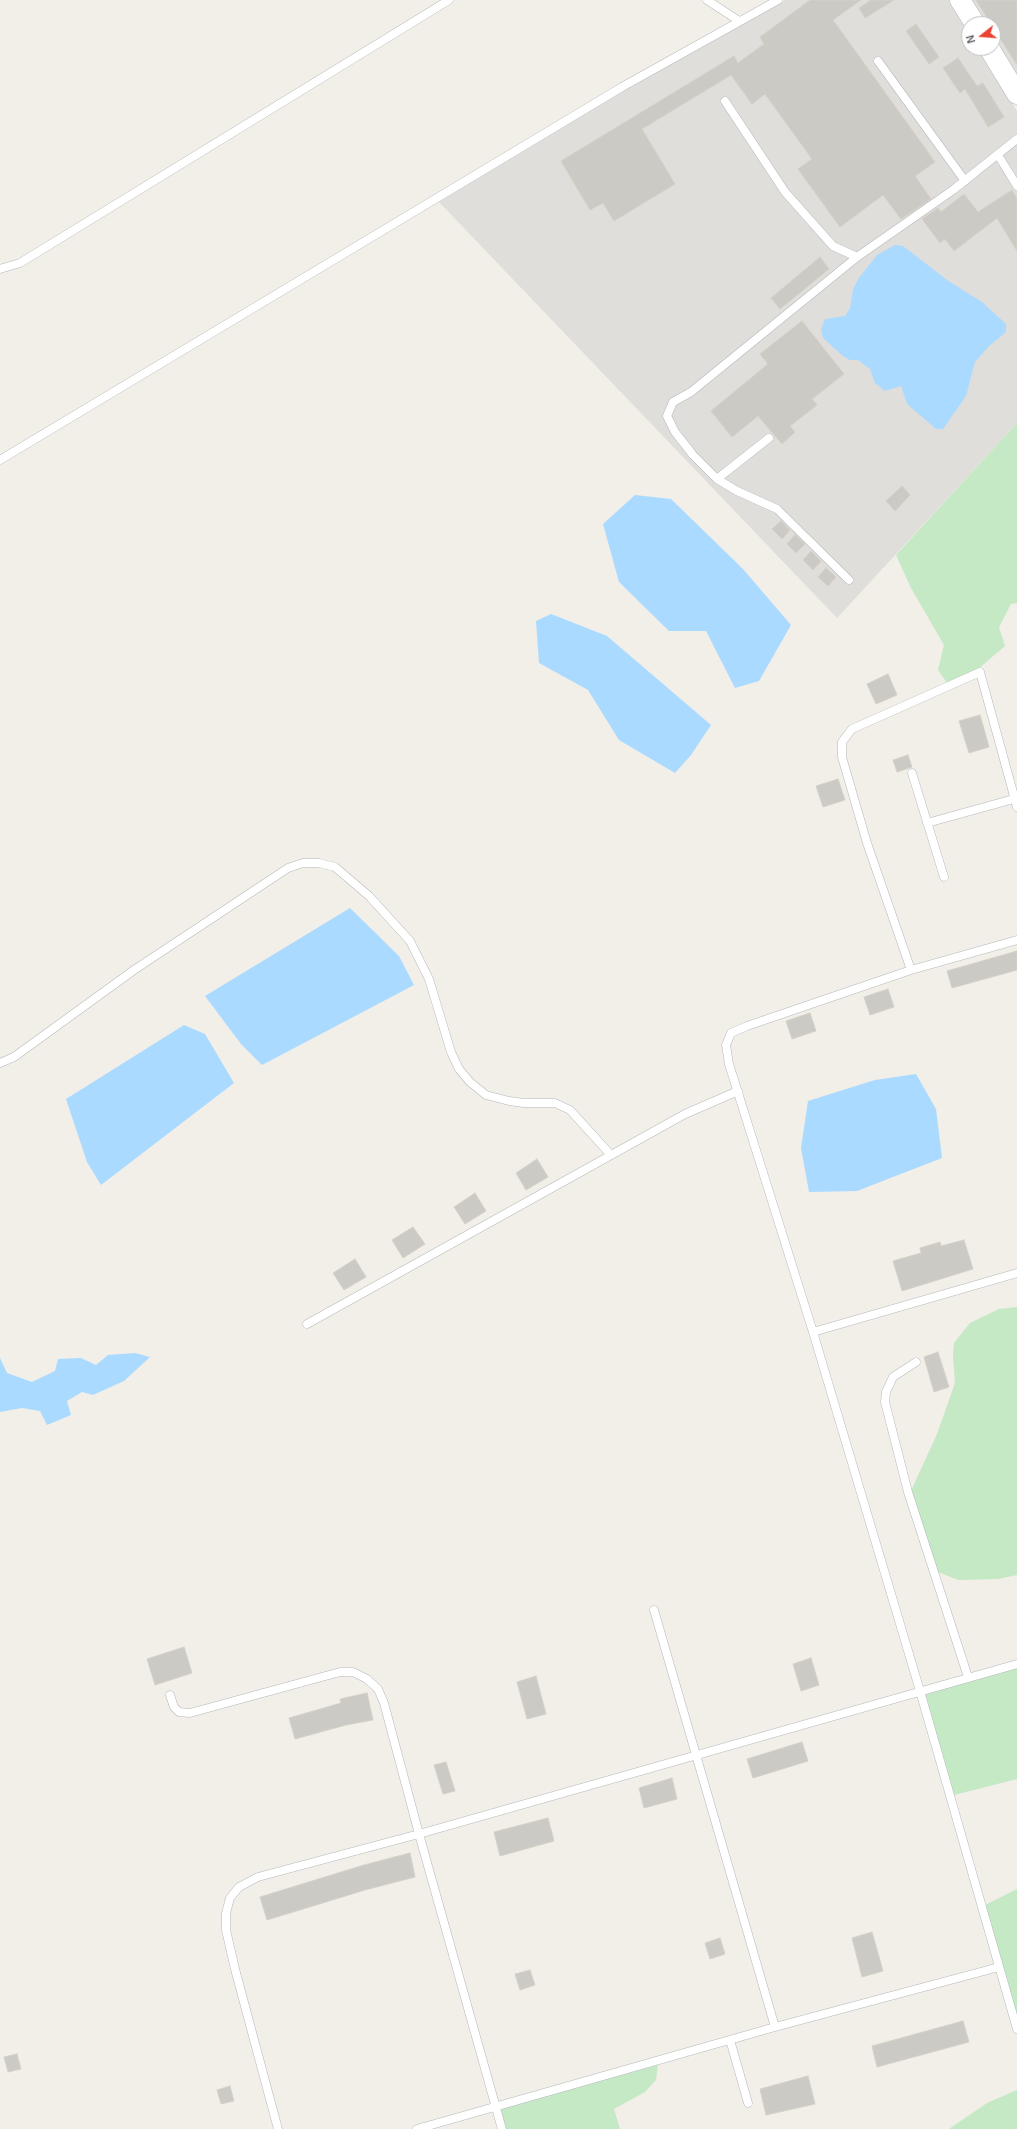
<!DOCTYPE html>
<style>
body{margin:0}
#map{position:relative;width:1017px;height:2129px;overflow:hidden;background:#f1efe8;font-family:Helvetica,sans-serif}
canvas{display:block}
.north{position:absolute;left:961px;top:16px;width:40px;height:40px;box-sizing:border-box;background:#fff;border:1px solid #bfc1c3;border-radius:50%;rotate:253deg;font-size:11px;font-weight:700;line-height:16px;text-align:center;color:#5f6368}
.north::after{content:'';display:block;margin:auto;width:14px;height:18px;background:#ea4335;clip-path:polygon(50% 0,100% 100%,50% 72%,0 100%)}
</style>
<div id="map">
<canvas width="1017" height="2129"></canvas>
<div class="north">N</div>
</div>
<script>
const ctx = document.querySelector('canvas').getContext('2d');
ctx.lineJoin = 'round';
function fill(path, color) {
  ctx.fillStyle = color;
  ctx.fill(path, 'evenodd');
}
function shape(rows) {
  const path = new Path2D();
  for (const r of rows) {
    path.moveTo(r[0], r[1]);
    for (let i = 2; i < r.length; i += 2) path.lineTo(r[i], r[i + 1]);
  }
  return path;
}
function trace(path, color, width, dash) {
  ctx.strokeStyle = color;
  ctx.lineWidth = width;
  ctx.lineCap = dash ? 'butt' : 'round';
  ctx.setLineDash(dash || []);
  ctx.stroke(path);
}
fill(shape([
 [785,0,950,0,969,32,969,48,979,48,1017,111,1017,423,837,618,439,202,625,90],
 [971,0,1017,0,1017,76,993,37,993,24,985,24]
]), '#e0deda');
fill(shape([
 [1017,423,1017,603,1011,604,999,627,1005,646,978,669,947,683,938,670,944,645,911,588,896,555],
 [1017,1307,1017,1575,998,1579,958,1580,938,1572,911,1491,937,1434,955,1383,953,1355,954,1343,970,1323,999,1309],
 [1017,1668,1017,1779,954,1795,924,1693],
 [1017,1889,1017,2016,985,1905],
 [658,2065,656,2080,645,2092,614,2109,620,2129,506,2129,500,2109],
 [1017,2090,1017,2129,949,2129,987,2103]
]), '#c5e8c5');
fill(shape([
 [895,245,903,246,947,280,982,302,1006,324,1006,332,989,346,975,362,966,396,943,429,936,429,907,404,901,386,885,391,875,383,870,369,858,360,850,360,843,356,823,338,821,330,825,319,845,316,850,308,853,290,858,279,877,255],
 [635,495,671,499,743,569,791,625,759,681,735,688,706,631,669,631,619,582,603,524],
 [551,614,607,636,711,725,691,755,675,773,619,740,588,690,539,663,536,621],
 [350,908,399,956,414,985,262,1065,241,1044,205,996],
 [184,1025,205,1034,234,1083,101,1185,87,1162,66,1099],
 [916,1074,936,1109,942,1158,857,1191,809,1192,801,1148,808,1101,875,1080],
 [135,1353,150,1357,124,1381,93,1395,82,1392,67,1401,71,1415,47,1425,40,1411,22,1408,0,1412,0,1358,7,1373,32,1382,55,1371,58,1359,81,1358,96,1365,108,1355]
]), '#aadaff');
const building = shape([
 [810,0,861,0,833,20,935,162,915,176,931,199,901,219,883,195,840,227,798,169,812,159,765,94,752,104,731,75,642,129,675,184,614,221,603,203,590,210,561,161,734,56,738,63,764,44,760,37,810,0],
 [871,0,894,0,865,18,859,8,871,0],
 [976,0,1017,0,1017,65,993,27,993,24,991,24,976,0],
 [916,24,939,57,929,64,906,31,916,24],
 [958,58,977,86,983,83,1004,117,988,127,965,89,960,93,943,68,958,58],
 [1012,190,1017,199,1017,251,997,218,954,251,945,239,940,243,922,219,938,208,941,212,964,194,978,212,1012,190],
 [820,257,829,269,780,309,771,298,820,257],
 [802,321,844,374,812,399,817,405,790,426,795,432,782,444,758,416,732,437,711,411,768,364,760,354,802,321],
 [902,486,910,495,895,511,886,501,902,486],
 [781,521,790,530,782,539,772,529,781,521],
 [795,535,805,544,796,553,787,544,795,535],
 [811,551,821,561,813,570,803,560,811,551],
 [826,568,836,577,828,586,818,577,826,568],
 [888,674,897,695,876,704,867,684,888,674],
 [980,715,989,747,969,753,959,721,980,715],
 [908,755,912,767,897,772,893,760,908,755],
 [838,779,845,800,823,807,816,786,838,779],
 [1017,951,1017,970,952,988,947,971,1017,951],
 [888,989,894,1007,870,1015,864,997,888,989],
 [810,1013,816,1031,792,1039,786,1021,810,1013],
 [537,1159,548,1177,526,1190,516,1173,537,1159],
 [475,1193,486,1211,465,1224,454,1207,475,1193],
 [413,1227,425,1244,403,1258,392,1240,413,1227],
 [964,1240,973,1269,902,1291,893,1261,921,1253,920,1248,940,1242,941,1246,964,1240],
 [355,1259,366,1277,344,1290,333,1273,355,1259],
 [938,1352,949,1387,934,1392,924,1357,938,1352],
 [184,1647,192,1673,155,1685,147,1659,184,1647],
 [811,1658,819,1685,801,1691,793,1664,811,1658],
 [536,1676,546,1714,527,1719,517,1682,536,1676],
 [367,1693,373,1720,346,1725,295,1739,289,1718,341,1703,340,1699,367,1693],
 [802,1742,808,1761,753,1778,747,1759,802,1742],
 [446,1762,455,1791,443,1794,434,1765,446,1762],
 [672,1778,677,1799,644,1808,639,1788,672,1778],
 [548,1818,554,1841,500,1856,494,1832,548,1818],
 [410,1853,415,1877,365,1890,267,1920,260,1897,364,1865,410,1853],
 [872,1932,883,1971,862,1977,852,1938,872,1932],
 [720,1938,725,1954,710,1959,705,1943,720,1938],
 [530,1970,535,1985,520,1990,515,1974,530,1970],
 [963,2021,969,2042,877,2067,872,2046,963,2021],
 [17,2054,21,2069,8,2072,4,2057,17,2054],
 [808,2076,815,2104,766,2115,760,2089,808,2076],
 [230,2086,234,2101,221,2104,217,2090,230,2086]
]);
fill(building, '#cccac5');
trace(building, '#d6d1c6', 1);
const service = shape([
 [707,0,739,21],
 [878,61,965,181],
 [725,101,785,192,833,246,857,257],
 [998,155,1017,186],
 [0,269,20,263,449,0],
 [0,460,622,87,778,0],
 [717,479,769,438],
 [849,580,777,509,737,491,717,479,693,455,675,432,667,416,673,402,691,392,857,257,953,190,1017,139],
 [912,773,944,877],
 [927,823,1017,798],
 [1017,940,911,970,747,1026,731,1033,726,1045,729,1064,813,1332,920,1691,1017,2029],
 [911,970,867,843,842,757,842,742,852,729,980,672,1017,807],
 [0,1063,14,1057,134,970,288,868,303,863,319,863,335,867,369,896,410,941,429,979,451,1052,459,1069,470,1082,486,1095,509,1101,524,1103,555,1103,570,1110,611,1155],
 [307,1324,685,1114,738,1091],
 [813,1332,1017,1273],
 [916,1362,893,1377,886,1392,885,1402,908,1492,968,1677],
 [654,1610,775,2027],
 [170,1695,174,1707,179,1712,190,1713,340,1672,353,1672,367,1679,378,1689,384,1703,419,1834,258,1877,239,1887,230,1898,226,1913,226,1930,235,1969,278,2129],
 [730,2040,748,2103],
 [417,2129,775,2027,999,1967],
 [502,2129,419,1834,1017,1664]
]);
const tertiary = shape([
 [960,0,975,24],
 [989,48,1017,94]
]);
trace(service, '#b5b8bc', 9);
trace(tertiary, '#b5b8bc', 21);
trace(service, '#fff', 8);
trace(tertiary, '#fff', 20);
</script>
